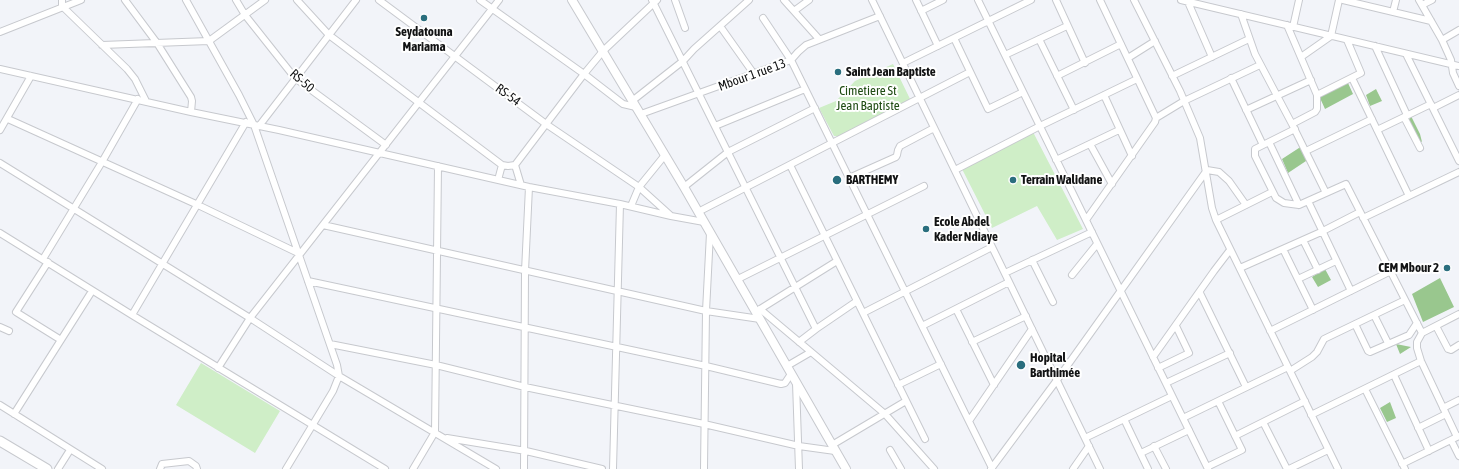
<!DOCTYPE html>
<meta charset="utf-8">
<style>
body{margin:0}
canvas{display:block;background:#f2f4f9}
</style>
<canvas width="1459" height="469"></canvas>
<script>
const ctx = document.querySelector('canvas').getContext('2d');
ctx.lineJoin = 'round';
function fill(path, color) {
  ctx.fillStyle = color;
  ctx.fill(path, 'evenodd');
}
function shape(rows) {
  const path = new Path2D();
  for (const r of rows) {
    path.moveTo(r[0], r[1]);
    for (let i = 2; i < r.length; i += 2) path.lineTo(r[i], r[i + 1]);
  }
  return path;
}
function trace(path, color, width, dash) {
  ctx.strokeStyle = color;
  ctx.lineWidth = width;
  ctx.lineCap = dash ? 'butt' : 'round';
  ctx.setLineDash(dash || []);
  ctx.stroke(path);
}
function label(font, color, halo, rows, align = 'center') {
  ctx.font = font + ' "Asap Condensed",sans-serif';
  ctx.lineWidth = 4;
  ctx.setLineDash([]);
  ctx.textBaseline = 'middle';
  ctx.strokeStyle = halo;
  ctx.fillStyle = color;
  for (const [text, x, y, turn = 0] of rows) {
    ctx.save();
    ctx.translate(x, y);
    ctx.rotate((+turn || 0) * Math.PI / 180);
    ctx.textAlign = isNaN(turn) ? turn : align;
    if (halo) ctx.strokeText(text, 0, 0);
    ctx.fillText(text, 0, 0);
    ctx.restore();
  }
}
fill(shape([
 [893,64,911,101,840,136,834,136,819,108,836,101,855,81],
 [1033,132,1083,229,1057,240,1037,206,992,228,962,169],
 [201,363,280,411,255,453,176,405]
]), '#cfeec7');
fill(shape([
 [1348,83,1353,94,1325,109,1320,98,1322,94],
 [1376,89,1382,101,1370,106,1366,95],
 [1411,116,1420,134,1422,142,1414,138,1408,121],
 [1302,146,1309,159,1288,173,1282,159],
 [1325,269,1331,280,1318,287,1312,277],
 [1440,278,1454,307,1423,322,1412,294],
 [1396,344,1411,347,1400,354],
 [1390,402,1396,418,1387,422,1380,408]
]), '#99c78e');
const minor = shape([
 [62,0,62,6,127,69,135,79,146,101],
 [125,0,157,43,191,97,192,101,191,112],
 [186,0,239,95,254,125,337,365,339,376,333,391,286,469],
 [236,0,245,15,295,78,386,145],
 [297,0,329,35,502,165],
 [379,0,546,124,639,187,670,215],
 [480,0,584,74,623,104,636,107],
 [652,0,816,329],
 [675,0,685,28],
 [784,0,819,39],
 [872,0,1100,469],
 [916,0,938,46],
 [978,0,1208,469],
 [1056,0,1085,63],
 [1134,0,1180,91,1200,138,1212,208,1216,220,1338,469],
 [1181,0,1459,66],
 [1343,0,1431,21],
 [1419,0,1442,40,1451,60,1453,73,1459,86],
 [1188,2,1212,57],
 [1422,5,1432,0],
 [794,11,809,0],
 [921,11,943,0],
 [1393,12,1396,0],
 [1241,14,1255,54,1292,124,1326,193],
 [763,18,791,60,992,468],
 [1287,25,1317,95,1317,109,1315,112,1292,124],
 [720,26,754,74],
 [1293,27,1299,0],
 [0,32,81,0],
 [954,38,988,109,1023,92],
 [1039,39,1074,110],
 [1442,40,1459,30],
 [102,45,209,41,265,0],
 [1375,46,1407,115],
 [1406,54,1459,161],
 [1005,55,1067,26],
 [1301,57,1331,36,1339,0],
 [1128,58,1155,41],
 [903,63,1031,0],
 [0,69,191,112,279,130,529,187,620,204,671,216,704,222],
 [1057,76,1121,44],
 [1172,76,1249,39],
 [1231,78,1263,145],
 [1352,78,1409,196],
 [1104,95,1132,156],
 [1317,95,1361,73,1347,40],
 [632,101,683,61,694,49,749,0],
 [1433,108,1459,95],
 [1246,110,1311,80],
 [641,114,791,60,798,52,806,45,880,16],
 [1404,117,1420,148],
 [1156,118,1184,101,1260,65],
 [8,119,198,205,298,253],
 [259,126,356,0],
 [715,126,805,89],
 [1295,129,1255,149,1255,156,1276,198,1284,203,1299,205,1346,184,1422,333],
 [0,130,31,76],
 [1377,130,1431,104],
 [1269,142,1299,205],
 [1090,144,1112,184],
 [1306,151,1372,119],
 [1056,160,1119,130],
 [0,163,250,318,339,376,496,469],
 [515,165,521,185],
 [790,165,925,439],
 [955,170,1040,126,1137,79],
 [849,178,896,157,897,155,898,150,900,146,934,128],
 [498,180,502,165,508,166,515,165,584,74,603,51,657,0],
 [684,187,728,152,815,108],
 [1308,201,1351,291],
 [631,206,639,187,665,155],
 [698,212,970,72],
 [1363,218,1459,172],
 [1086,220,1155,122,1156,118,1100,0],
 [1216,220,1272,192],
 [323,225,706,311,760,319],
 [0,233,132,315,385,469],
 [1303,240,1318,270],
 [1283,249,1313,310],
 [43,259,102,162,138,99],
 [1032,260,1053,302],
 [48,262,16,312,61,340],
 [1240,268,1321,232,1360,212],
 [1005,273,1092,232],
 [1072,275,1097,244],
 [738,279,924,186],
 [1298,279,1336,261],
 [308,281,706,366,781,384,785,383,791,374],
 [1200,293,1246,387],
 [760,309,885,414,934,469],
 [956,309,994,385],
 [757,311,837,261],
 [863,313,992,247],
 [132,315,246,122],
 [1374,315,1388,343],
 [1355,324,1368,351,1370,352,1409,335,1417,323],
 [922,326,1009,282],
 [1436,326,1448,349,1451,350,1459,345],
 [0,327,9,331],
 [1270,331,1391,271],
 [799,342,816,329,857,301],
 [972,342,1026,316],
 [330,344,436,365,525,387,704,424,799,446,835,451],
 [1153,357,1214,271,1230,250],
 [787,366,811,352],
 [218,368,250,318,499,0],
 [1158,368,1189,353,1176,326],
 [1290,371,1312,357,1317,352,1324,339,1405,300],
 [1394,375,1429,451],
 [796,383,799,469],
 [1166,383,1230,353],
 [898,385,941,364],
 [1365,389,1405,469],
 [0,405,102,469],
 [1443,408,1459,400],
 [14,414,92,291],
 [1311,415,1421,361],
 [1183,418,1288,367],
 [1124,419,1148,469],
 [969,421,1032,329],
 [1263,422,1287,469],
 [1418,428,1446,414],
 [1235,436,1305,401],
 [1457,437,1421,361,1417,348,1417,342,1422,333,1459,314],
 [447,438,526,451,602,469],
 [1085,438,1172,396],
 [1451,440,1459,456],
 [832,445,906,401],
 [1154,446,1166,469],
 [890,450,901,469],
 [1141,453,1189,430],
 [1402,464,1459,436],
 [1207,467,1242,450,1218,401],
 [58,469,70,450],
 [160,469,162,464,189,461,196,466,197,469],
 [413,469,435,432,438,166],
 [524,469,525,271,529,187],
 [613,469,620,204],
 [704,469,706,311,710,233],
 [991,469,1057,380,1207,170,1219,172,1229,181,1246,205],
 [1073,469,1089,446],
 [1289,469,1328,450]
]);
const major = shape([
 [572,0,684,187,846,469]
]);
const highway = shape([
 [0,441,47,469]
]);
trace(minor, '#c7c9ce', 8);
trace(major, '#c7c9ce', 10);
trace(highway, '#c7c9ce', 11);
trace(minor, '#fff', 6);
trace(major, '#fff', 8);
trace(highway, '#fff', 9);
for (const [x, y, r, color] of [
 [424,18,4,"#2a6e7e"],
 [838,72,4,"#2a6e7e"],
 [837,180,5,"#2a6e7e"],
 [1013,180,4,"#2a6e7e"],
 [926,229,4,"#2a6e7e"],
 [1447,268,4,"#2a6e7e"],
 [1021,365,5,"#2a6e7e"]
]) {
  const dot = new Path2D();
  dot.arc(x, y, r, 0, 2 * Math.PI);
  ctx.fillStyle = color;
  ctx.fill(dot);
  trace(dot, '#fff', 1.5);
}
label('bold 13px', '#121314', '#fff', [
 ["Seydatouna",424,32,"center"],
 ["Mariama",424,47,"center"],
 ["Saint Jean Baptiste",846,72],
 ["BARTHEMY",846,180],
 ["Terrain Walidane",1021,180],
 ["Ecole Abdel",934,222],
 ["Kader Ndiaye",934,237],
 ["CEM Mbour 2",1439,268,"right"],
 ["Hopital",1030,358],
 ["Barthimée",1030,373]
], 'left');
label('13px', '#121314', '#fff', [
 ["Mbour 1 rue 13",752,75,-20],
 ["RS-50",302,81,41],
 ["RS-54",508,95,36]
]);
label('13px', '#204c14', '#fff', [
 ["Cimetiere St",868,91],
 ["Jean Baptiste",868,106]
]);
</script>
